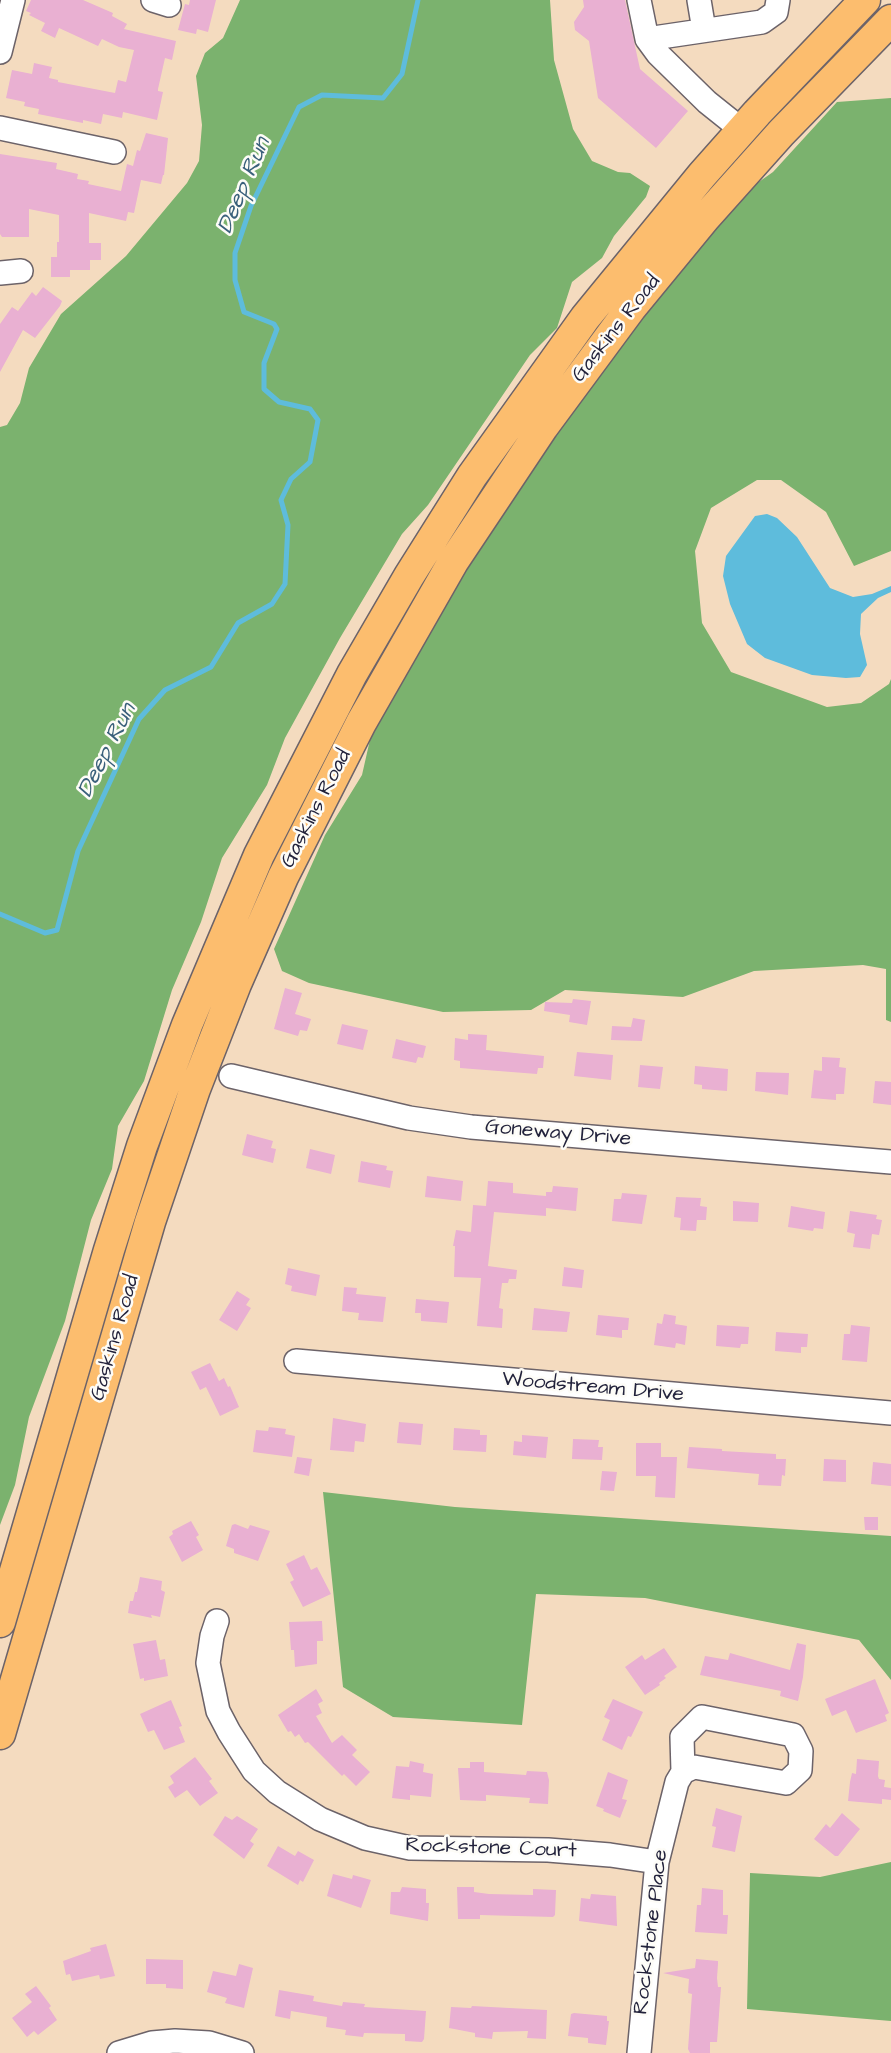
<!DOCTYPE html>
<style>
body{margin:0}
canvas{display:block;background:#f4dbbf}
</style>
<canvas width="891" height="2053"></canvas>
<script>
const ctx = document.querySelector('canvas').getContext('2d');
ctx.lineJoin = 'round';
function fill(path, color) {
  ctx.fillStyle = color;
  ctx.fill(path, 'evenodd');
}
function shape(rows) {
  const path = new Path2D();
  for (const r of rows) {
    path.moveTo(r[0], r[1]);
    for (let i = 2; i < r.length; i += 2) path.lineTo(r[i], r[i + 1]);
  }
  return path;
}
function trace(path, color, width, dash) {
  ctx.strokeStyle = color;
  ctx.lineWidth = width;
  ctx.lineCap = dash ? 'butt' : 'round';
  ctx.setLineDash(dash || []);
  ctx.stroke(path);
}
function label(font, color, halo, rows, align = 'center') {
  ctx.font = font + ' "Architects Daughter",sans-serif';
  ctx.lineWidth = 5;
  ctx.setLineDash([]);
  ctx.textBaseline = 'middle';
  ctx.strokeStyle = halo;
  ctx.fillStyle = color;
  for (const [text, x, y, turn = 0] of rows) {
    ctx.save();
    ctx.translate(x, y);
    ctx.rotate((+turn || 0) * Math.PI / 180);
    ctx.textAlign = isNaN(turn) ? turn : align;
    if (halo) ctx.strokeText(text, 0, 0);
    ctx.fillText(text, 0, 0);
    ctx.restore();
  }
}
fill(shape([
 [240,0,550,0,554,60,573,129,592,161,618,172,630,173,650,186,646,197,614,236,602,258,572,282,557,328,530,355,428,505,402,534,340,638,285,738,267,785,222,858,201,922,172,990,144,1081,118,1126,112,1169,91,1220,65,1321,29,1417,15,1485,0,1525,0,427,7,425,20,403,29,368,61,314,126,256,187,183,199,161,202,125,196,76,205,53,223,38],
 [891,98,891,551,854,566,826,512,781,480,757,480,711,508,695,551,702,623,731,672,827,707,861,703,889,684,891,679,891,1022,886,1020,886,969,863,965,754,971,683,997,565,990,531,1010,443,1012,309,983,282,971,274,949,325,835,362,775,374,722,441,603,604,364,746,191,773,172,837,102],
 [323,1492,455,1507,891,1536,891,1680,859,1640,645,1598,536,1594,522,1725,393,1717,343,1687],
 [891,1862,891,2021,747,2009,750,1873,820,1877]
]), '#7bb26e');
fill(shape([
 [767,514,777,518,797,537,830,588,853,597,872,594,891,586,891,592,878,598,861,614,860,634,867,665,860,677,846,678,812,675,765,658,747,644,730,604,723,576,726,556,755,516]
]), '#5ebcdc');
trace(shape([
 [0,914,45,933,57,930,78,851,139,719,165,690,211,667,238,623,272,604,285,584,288,525,281,500,291,479,310,462,318,420,310,409,279,402,264,389,264,363,277,329,274,324,244,312,235,280,235,253,251,206,299,107,322,95,383,98,402,74,418,0]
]), '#5ebcdc', 5);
fill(shape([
 [31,0,83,0,113,13,112,16,127,24,124,29,176,41,172,60,165,58,158,89,158,91,163,92,157,120,123,112,122,118,103,114,101,124,83,120,83,123,38,114,39,109,24,106,25,102,6,98,12,70,32,74,34,63,52,67,49,78,58,80,58,82,115,93,118,80,126,82,134,50,119,47,102,39,98,46,59,28,55,38,41,31,45,23,29,15,31,13,26,11],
 [190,0,216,0,208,32,197,29,196,34,178,30,185,4,189,5],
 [583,0,625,0,640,69,688,111,656,148,598,98,589,41,575,30,574,22,584,7],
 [146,133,168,138,164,175,163,175,161,184,141,180,134,213,128,212,126,221,89,213,89,243,101,243,101,260,90,260,90,270,70,270,70,277,51,277,51,257,57,257,57,242,59,242,59,215,29,209,29,237,2,237,0,234,0,154,57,163,56,169,78,174,77,179,89,181,88,184,121,191,127,164,133,166,137,150,140,151],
 [43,287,62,301,60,306,35,338,23,330,0,372,0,324,12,307,18,311,32,292,36,296],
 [285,988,302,993,295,1014,311,1019,307,1031,300,1030,298,1036,274,1029],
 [573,999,591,1001,587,1025,569,1022,570,1015,544,1011,545,1002,572,1003],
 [633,1018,645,1020,642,1041,611,1040,612,1026,631,1027],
 [342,1024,368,1030,363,1050,337,1044],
 [468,1034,487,1035,486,1050,544,1056,543,1068,538,1068,537,1074,460,1068,460,1061,454,1060,455,1038,468,1040],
 [396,1039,426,1046,423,1058,418,1057,416,1063,392,1058],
 [577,1052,613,1055,611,1080,574,1076],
 [822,1057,840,1058,839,1067,846,1068,844,1094,836,1094,836,1100,811,1098,814,1070,822,1071],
 [640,1065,663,1067,660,1089,638,1087],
 [695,1066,728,1069,727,1091,702,1089,702,1085,694,1084],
 [756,1072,789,1073,788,1095,755,1091],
 [875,1081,891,1082,891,1105,873,1103],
 [247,1134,273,1141,271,1148,276,1149,273,1163,242,1155],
 [310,1149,335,1155,331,1174,306,1168],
 [361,1161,387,1166,386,1170,393,1171,390,1188,358,1182],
 [427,1176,463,1181,461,1201,425,1197],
 [488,1181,513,1183,513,1193,546,1196,546,1192,552,1192,553,1186,578,1188,576,1211,546,1208,546,1216,494,1212,488,1266,517,1270,516,1279,509,1279,508,1283,502,1283,499,1308,503,1309,502,1328,477,1326,481,1278,454,1277,455,1246,453,1246,456,1230,471,1232,473,1205,486,1206],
 [622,1193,647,1195,642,1224,612,1221,614,1199,621,1199],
 [676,1197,701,1198,700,1206,707,1207,706,1220,697,1220,696,1231,680,1230,681,1218,674,1217],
 [733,1201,759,1203,758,1222,733,1221],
 [791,1206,825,1212,823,1229,814,1228,813,1231,788,1227],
 [850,1211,877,1215,876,1219,882,1220,879,1235,872,1234,870,1249,853,1247,855,1234,847,1232],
 [564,1267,584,1270,582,1288,562,1286],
 [288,1268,320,1275,316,1296,291,1291,292,1286,285,1284],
 [344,1287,357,1288,356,1294,386,1297,383,1322,358,1320,359,1313,342,1311],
 [237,1291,250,1299,246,1305,251,1308,237,1331,219,1320],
 [416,1299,449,1302,447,1323,421,1321,421,1313,415,1313],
 [534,1308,570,1312,567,1332,532,1330],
 [664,1314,676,1316,675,1324,687,1326,685,1345,676,1343,675,1348,654,1345,657,1323,662,1324],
 [598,1315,629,1318,628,1330,622,1330,622,1338,596,1335],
 [717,1325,749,1327,748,1344,741,1344,740,1348,716,1346],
 [851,1325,870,1327,867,1362,842,1360,844,1334,850,1334],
 [776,1332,808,1334,807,1347,801,1347,801,1353,775,1351],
 [210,1363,219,1381,224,1378,228,1387,230,1386,239,1407,220,1416,206,1387,200,1390,191,1372],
 [333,1418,366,1424,364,1442,355,1441,354,1452,330,1450],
 [399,1422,423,1424,421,1445,397,1443],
 [269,1427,286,1429,285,1434,295,1436,292,1457,253,1452,256,1430,268,1431],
 [454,1428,480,1430,480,1435,487,1435,486,1452,453,1450],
 [522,1435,548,1437,546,1458,513,1455,514,1441,522,1442],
 [573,1439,599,1440,598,1447,603,1447,602,1460,572,1459],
 [636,1443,661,1443,661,1457,677,1457,675,1498,655,1497,656,1476,636,1476],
 [689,1447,722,1449,722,1451,776,1454,776,1459,786,1459,785,1476,782,1475,781,1486,758,1485,759,1474,687,1468],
 [297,1457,312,1459,309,1476,294,1473],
 [824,1459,846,1460,846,1482,823,1481],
 [873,1462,891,1464,891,1486,871,1484],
 [602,1471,617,1472,614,1491,600,1490],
 [864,1517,878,1517,878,1530,865,1530],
 [191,1521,199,1535,196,1537,203,1550,182,1562,169,1537,173,1534,172,1531],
 [235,1524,248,1529,250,1525,270,1531,258,1561,234,1553,234,1549,226,1546,232,1525],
 [304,1555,311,1570,317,1567,331,1594,303,1607,290,1582,294,1580,286,1564],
 [140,1577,162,1581,161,1590,165,1592,160,1617,151,1615,152,1618,128,1613,130,1601,133,1601,135,1592,137,1592],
 [322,1621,323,1641,317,1641,317,1664,295,1667,294,1650,291,1650,289,1622],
 [156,1640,160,1660,165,1659,168,1676,144,1681,144,1678,140,1679,133,1644],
 [797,1643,806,1645,803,1677,798,1701,780,1696,781,1691,700,1675,705,1656,728,1660,730,1653,790,1670],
 [664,1648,677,1667,664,1676,666,1678,659,1683,660,1685,645,1695,625,1667,642,1655,645,1660],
 [875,1679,889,1713,885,1715,887,1721,856,1733,846,1710,832,1716,825,1699],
 [316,1689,323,1701,318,1704,322,1713,316,1716,332,1743,342,1735,357,1750,352,1755,370,1772,356,1786,344,1774,342,1776,308,1742,305,1743,299,1734,295,1737,291,1731,288,1732,278,1715],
 [613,1699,643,1712,631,1737,628,1736,622,1750,602,1740,610,1720,604,1717],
 [171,1700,182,1726,179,1727,185,1742,164,1750,154,1730,148,1732,140,1714],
 [195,1757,212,1779,209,1781,218,1793,200,1806,187,1790,175,1798,168,1787,174,1783,170,1776],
 [857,1759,879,1761,878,1776,879,1779,885,1780,884,1787,891,1788,891,1800,882,1799,882,1804,848,1801,850,1782,852,1773,856,1774],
 [410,1761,424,1764,423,1772,433,1774,431,1797,410,1795,410,1800,392,1798,396,1766,409,1767],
 [470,1762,484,1762,484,1772,526,1775,527,1771,547,1772,549,1780,548,1804,529,1803,530,1798,486,1795,486,1801,460,1800,458,1768,470,1768],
 [608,1772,628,1780,622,1799,627,1800,620,1818,603,1811,604,1809,596,1806],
 [716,1808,742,1816,735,1852,712,1847,716,1827,712,1826],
 [842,1813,860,1829,838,1856,835,1856,814,1839,826,1824,830,1828],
 [225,1816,232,1820,237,1816,258,1829,250,1841,254,1844,244,1859,213,1835],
 [278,1846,295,1856,298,1851,314,1860,303,1882,300,1880,298,1885,267,1866],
 [333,1874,352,1879,353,1875,371,1880,361,1908,327,1896],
 [402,1887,426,1889,426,1903,429,1903,428,1921,390,1914,391,1892,400,1892],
 [457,1887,474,1887,474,1892,489,1894,533,1895,533,1889,556,1890,555,1915,553,1917,480,1915,480,1919,458,1919],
 [702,1888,723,1890,723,1915,728,1915,727,1934,695,1932,697,1905,701,1905],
 [591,1894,616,1896,617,1926,579,1921,581,1898,590,1899],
 [106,1944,115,1976,100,1979,99,1975,72,1981,70,1974,66,1975,63,1961,91,1951,90,1948],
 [146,1959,183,1960,183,1989,166,1988,166,1984,146,1984],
 [696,1959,718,1961,718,1964,717,1978,718,1987,721,1987,717,2042,710,2042,710,2053,690,2053,688,2049,692,1994,688,1993,689,1979,663,1973,695,1968],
 [239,1964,253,1968,244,2008,225,2003,227,1998,207,1992,213,1971,236,1976],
 [36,1986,51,2006,49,2008,57,2020,38,2035,34,2031,27,2037,12,2018,32,2002,25,1994],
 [279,1990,314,1996,313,2001,342,2006,343,2002,365,2004,364,2007,426,2011,424,2039,422,2042,405,2041,405,2034,364,2033,363,2037,345,2035,346,2030,326,2027,327,2017,291,2011,290,2019,275,2016],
 [472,2006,547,2010,546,2039,527,2038,528,2031,493,2032,492,2039,475,2037,475,2033,449,2028,451,2007,471,2008],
 [574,2013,607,2016,607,2021,609,2021,606,2045,588,2043,588,2038,568,2036,571,2014]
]), '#e9b0d2');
const minor = shape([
 [153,0,169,5],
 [639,0,647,39],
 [699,0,704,30],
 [0,52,13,0],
 [0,128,114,152],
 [742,130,707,102,658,54,647,39,762,22,776,12,778,0],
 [0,273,21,271],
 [231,1076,409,1118,471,1127,891,1162],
 [296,1361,891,1413],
 [217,1621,212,1636,208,1663,218,1711,229,1732,254,1771,277,1792,320,1819,365,1838,410,1848,548,1850,610,1855,657,1862],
 [119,2053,152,2043,175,2041,209,2043,242,2053],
 [639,2053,657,1862,677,1782,683,1772,682,1737,702,1717,793,1735,801,1751,800,1770,786,1783,694,1767,683,1772]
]);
const major = shape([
 [0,1622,109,1250,142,1146,187,1025,259,855,352,674,409,576,472,476,585,318,702,175,757,113,865,0],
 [0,1734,150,1222,195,1089,236,984,283,877,361,723,453,562,543,427,631,308,705,218,781,133,891,20]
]);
trace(minor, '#6c6369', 26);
trace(major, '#6c6369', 33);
trace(minor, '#fff', 23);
trace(major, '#fcbd6e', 30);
label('21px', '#22223b', '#fdfcf7', [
 ["Gaskins Road",617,329,-52],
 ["Gaskins Road",317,809,-63],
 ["Goneway Drive",558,1134,5],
 ["Gaskins Road",116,1338,-74],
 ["Woodstream Drive",593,1388,5],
 ["Rockstone Court",491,1849,2],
 ["Rockstone Place",652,1932,-83]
]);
label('italic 23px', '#3a607b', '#fdfcf7', [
 ["Deep Run",245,186,-67],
 ["Deep Run",108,751,-63]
]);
</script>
